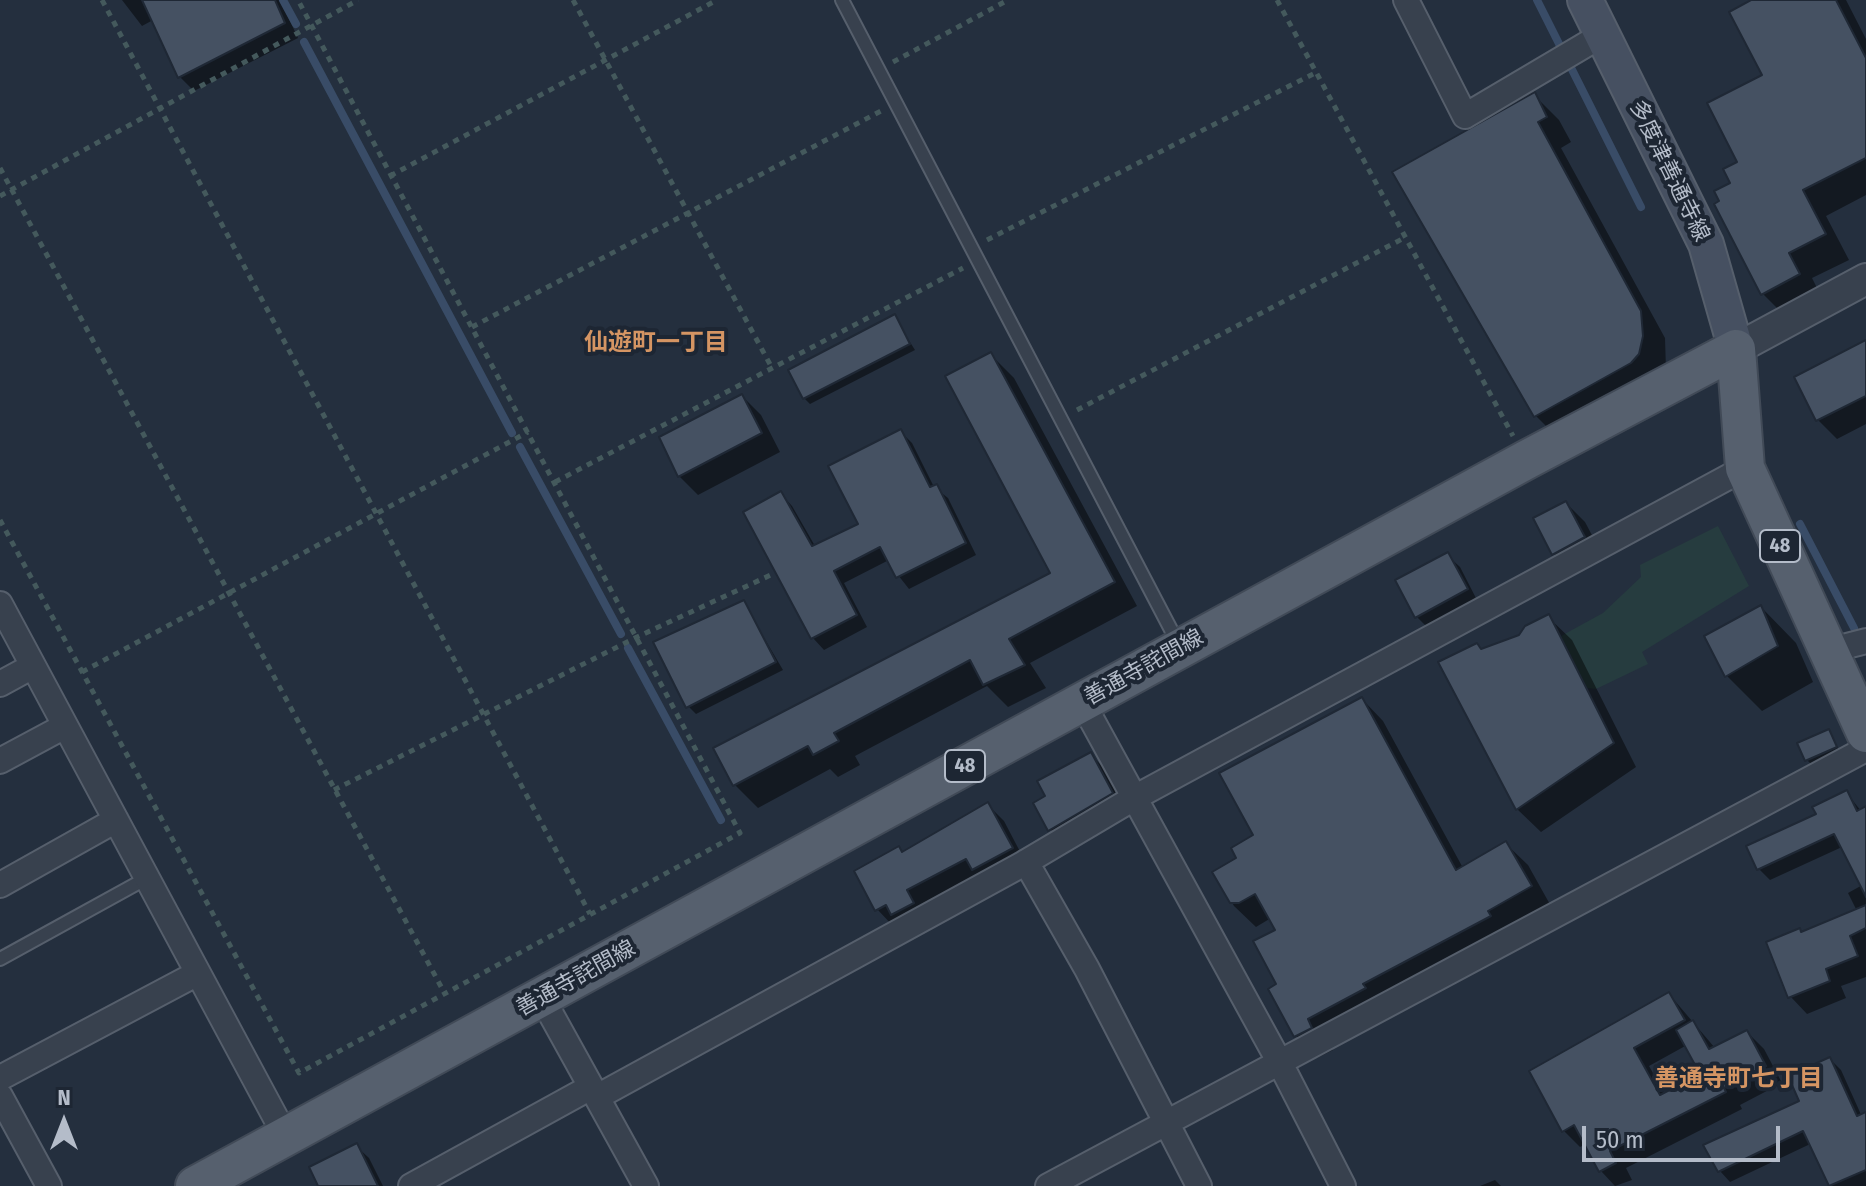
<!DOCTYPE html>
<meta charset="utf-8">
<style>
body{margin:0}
#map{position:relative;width:1866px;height:1186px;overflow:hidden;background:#242f3e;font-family:"Fira Sans Condensed",sans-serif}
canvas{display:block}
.north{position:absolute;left:24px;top:1082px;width:80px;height:80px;-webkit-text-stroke:6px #1d2633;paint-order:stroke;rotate:0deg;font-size:22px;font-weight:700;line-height:32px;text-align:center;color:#b4bcc9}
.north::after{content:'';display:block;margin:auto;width:28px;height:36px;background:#b4bcc9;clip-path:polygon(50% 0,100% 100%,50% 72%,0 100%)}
.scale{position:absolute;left:1582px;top:1126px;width:198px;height:36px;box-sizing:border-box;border:4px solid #b4bcc9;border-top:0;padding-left:10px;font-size:24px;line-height:28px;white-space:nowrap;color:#b4bcc9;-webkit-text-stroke:6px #1d2633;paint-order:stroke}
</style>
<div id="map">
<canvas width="1866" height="1186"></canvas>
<div class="north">N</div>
<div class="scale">50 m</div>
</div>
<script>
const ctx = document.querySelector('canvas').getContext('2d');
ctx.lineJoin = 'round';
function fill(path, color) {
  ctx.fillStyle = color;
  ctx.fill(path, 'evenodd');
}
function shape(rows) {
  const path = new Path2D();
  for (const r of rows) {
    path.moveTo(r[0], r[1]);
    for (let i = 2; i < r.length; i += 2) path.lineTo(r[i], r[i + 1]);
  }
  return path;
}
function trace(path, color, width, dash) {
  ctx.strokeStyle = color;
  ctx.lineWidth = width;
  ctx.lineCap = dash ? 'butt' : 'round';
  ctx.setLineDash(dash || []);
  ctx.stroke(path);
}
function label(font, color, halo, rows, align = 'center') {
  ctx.font = font + ' "Fira Sans Condensed","Noto Sans JP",sans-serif';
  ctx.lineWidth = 8;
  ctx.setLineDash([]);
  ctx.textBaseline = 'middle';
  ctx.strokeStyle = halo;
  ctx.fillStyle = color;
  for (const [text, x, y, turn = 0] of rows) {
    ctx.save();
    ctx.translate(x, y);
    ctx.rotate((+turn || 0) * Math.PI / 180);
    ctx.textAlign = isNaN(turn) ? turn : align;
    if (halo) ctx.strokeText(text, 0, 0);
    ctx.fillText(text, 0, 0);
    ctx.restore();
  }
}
fill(shape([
 [1718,526,1749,586,1642,652,1648,664,1596,689,1587,688,1561,636,1603,613,1641,577,1640,565]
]), '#263c3f');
fill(shape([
 [122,0,280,0,298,38,194,91,179,76,153,20,142,26],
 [1755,0,1846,0,1866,39,1866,195,1826,216,1849,260,1812,278,1823,300,1787,318,1762,293,1733,183,1765,76],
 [1534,95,1559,120,1571,142,1561,148,1665,338,1666,370,1561,441,1536,416,1395,172],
 [894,317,915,350,810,404,804,398],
 [1866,342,1866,424,1837,439,1818,420],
 [991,355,1014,378,1137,606,1030,663,1046,688,1008,707,987,686,855,756,860,765,838,777,830,769,758,808,735,785,716,749,1053,574],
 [742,396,761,415,780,452,698,495,679,476],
 [900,431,912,443,934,487,948,498,976,555,909,589,887,561,844,583,867,627,824,650,813,638,745,513,781,494,792,506,815,546,861,525],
 [1566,503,1585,522,1603,556,1573,573,1554,554],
 [1447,555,1460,567,1478,602,1429,629,1416,616],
 [743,602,783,670,696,714,688,706],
 [1761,607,1796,643,1813,682,1762,711,1727,676],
 [1548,617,1572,640,1636,767,1541,832,1517,809,1440,663,1520,636],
 [1362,699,1383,721,1463,868,1506,844,1528,865,1552,908,1328,1041,1333,1050,1317,1058,1296,1036,1270,990,1278,985,1278,931,1271,918,1256,927,1234,906,1215,873,1239,858],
 [1829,731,1841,753,1813,766,1807,760],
 [1090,754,1109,773,1130,813,1069,848,1050,829,1048,797],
 [1846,792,1861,811,1866,808,1866,868,1842,847,1770,880,1759,869],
 [988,805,1004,821,1027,865,893,926,877,909,899,848,904,854],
 [1866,883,1866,977,1841,986,1846,998,1807,1014,1790,996,1769,943,1857,911,1848,893],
 [1669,994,1715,1048,1747,1032,1764,1049,1782,1083,1740,1105,1742,1109,1626,1168,1632,1180,1615,1186,1601,1171,1586,1144,1580,1147,1563,1130],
 [1687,1045,1703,1075,1665,1094,1649,1066],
 [1830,1059,1841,1070,1863,1119,1730,1182,1720,1171,1802,1102],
 [356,1146,369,1158,383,1186,320,1186],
 [1866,1154,1866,1186,1832,1186,1821,1165],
 [1495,1180,1501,1186,1480,1186]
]), '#0007');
trace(shape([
 [283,0,296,24],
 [1537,0,1641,207],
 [304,42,512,433],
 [520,447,621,634],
 [1800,524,1854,628],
 [628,648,721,820]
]), '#394c67', 8);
const building = shape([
 [142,0,275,0,285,23,178,78,142,0],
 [1751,0,1836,0,1866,58,1866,158,1803,190,1826,234,1789,253,1800,274,1761,295,1714,204,1719,201,1714,191,1730,183,1723,169,1737,162,1707,103,1762,75,1729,12,1751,0],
 [1535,92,1547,117,1538,122,1641,311,1643,336,1639,354,1631,363,1534,417,1392,172,1535,92],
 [895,314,910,344,803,399,788,370,895,314],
 [1866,340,1866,396,1816,421,1794,377,1866,340],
 [991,352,1115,582,1009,639,1025,665,983,685,970,660,834,733,839,741,813,755,808,746,733,786,713,748,1050,573,945,376,991,352],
 [742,394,762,433,678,477,659,437,742,394],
 [901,429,930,487,937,484,966,543,896,578,880,547,834,571,857,615,811,639,743,512,781,491,812,546,858,524,828,466,901,429],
 [1566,501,1585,537,1552,555,1533,518,1566,501],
 [1448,552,1468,589,1415,618,1395,580,1448,552],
 [744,600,776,662,686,708,653,642,744,600],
 [1761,605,1778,646,1725,677,1704,636,1761,605],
 [1549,614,1614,743,1516,810,1438,662,1477,643,1481,649,1519,635,1525,626,1549,614],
 [1362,697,1456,870,1506,841,1532,886,1488,911,1491,916,1363,984,1366,988,1308,1019,1312,1028,1294,1037,1268,989,1276,984,1253,941,1275,930,1255,894,1239,903,1230,903,1212,872,1236,858,1231,848,1253,835,1219,773,1362,697],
 [1829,729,1837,747,1805,761,1797,743,1829,729],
 [1091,752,1113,793,1048,831,1033,803,1045,796,1037,781,1091,752],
 [1847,790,1857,811,1866,806,1866,897,1834,834,1757,870,1746,846,1816,814,1812,807,1847,790],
 [988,802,1013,848,972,870,966,859,907,890,914,903,891,915,886,905,875,911,854,871,899,846,902,852,988,802],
 [1866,905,1866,928,1850,936,1858,956,1826,969,1830,981,1788,998,1766,942,1800,928,1801,932,1866,905],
 [1669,992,1685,1020,1634,1048,1660,1095,1700,1074,1676,1030,1693,1020,1709,1049,1747,1030,1766,1066,1724,1088,1726,1092,1610,1151,1616,1163,1599,1172,1574,1125,1562,1132,1529,1071,1669,992],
 [1830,1057,1857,1116,1866,1112,1866,1170,1829,1186,1803,1131,1718,1172,1703,1145,1799,1101,1788,1076,1830,1057],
 [357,1143,378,1186,318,1186,309,1167,357,1143]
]);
fill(building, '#455162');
trace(building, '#1f2835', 2);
const service = shape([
 [842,0,1179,645],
 [0,959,147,878]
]);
const minor = shape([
 [1406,0,1465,116,1602,35],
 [0,604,286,1137],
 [1827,651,1866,641],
 [0,684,33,666],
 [1082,702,1280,1063,1343,1186],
 [0,761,65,726],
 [1026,862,1087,969,1199,1186],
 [0,885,116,820],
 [542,998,646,1186],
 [0,1078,198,973],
 [0,1096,49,1186],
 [597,1097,1021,865,1134,798,1745,468],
 [411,1186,591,1087],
 [1048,1186,1866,749]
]);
const tertiary = shape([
 [1736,349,1866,279]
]);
const secondary = shape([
 [1585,0,1706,244,1736,349]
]);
const primary = shape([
 [195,1186,1526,460,1736,349,1745,468,1866,733]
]);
trace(service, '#565f6c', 16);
trace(minor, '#565f6c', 28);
trace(tertiary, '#565f6c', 34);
trace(secondary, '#565f6c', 38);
trace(primary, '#414a57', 42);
trace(shape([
 [102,0,590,914],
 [573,0,772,368],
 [1277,0,1513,436],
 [893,62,1008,0],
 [0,168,445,994],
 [390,176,717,0],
 [0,196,358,0],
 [987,240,1317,72],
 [472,327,881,111],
 [1077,410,1406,237],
 [555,482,963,268],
 [0,520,299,1073,740,833,298,0],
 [82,672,528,432],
 [334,790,637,637,775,573]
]), '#44595c', 5, [6, 6]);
trace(service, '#38414e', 12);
trace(minor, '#38414e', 24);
trace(tertiary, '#38414e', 30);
trace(secondary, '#465061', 34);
trace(primary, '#56606e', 38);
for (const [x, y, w] of [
 [1780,546,40],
 [965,766,40]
]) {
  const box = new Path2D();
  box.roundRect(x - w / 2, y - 16, w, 32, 6);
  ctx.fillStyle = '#1d2633';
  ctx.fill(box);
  trace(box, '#b4bcc9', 2);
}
label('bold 20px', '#b4bcc9', null, [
 ["48",1780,546],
 ["48",965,766]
]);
label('22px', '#b4bcc9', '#1d2633', [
 ["多度津善通寺線",1669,171,64],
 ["善通寺詫間線",1144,668,-29],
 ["善通寺詫間線",576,979,-29]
]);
label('bold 24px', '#d59563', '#1d2633', [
 ["仙遊町一丁目",656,343],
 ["善通寺町七丁目",1739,1079]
]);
</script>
